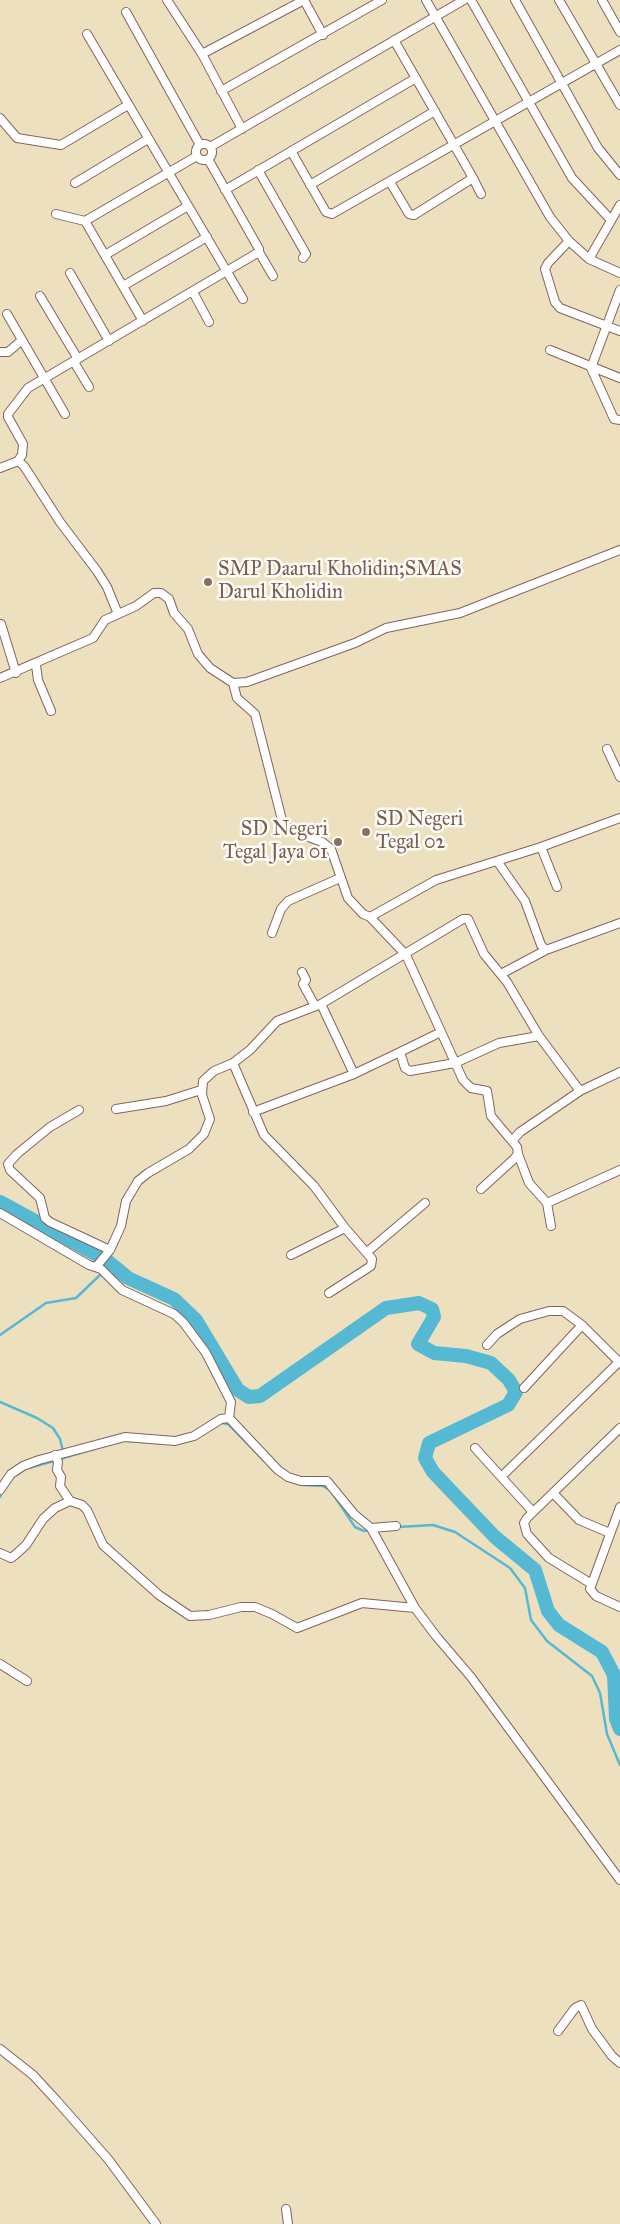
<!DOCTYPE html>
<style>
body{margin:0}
canvas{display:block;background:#ede0bf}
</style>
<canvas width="620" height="2224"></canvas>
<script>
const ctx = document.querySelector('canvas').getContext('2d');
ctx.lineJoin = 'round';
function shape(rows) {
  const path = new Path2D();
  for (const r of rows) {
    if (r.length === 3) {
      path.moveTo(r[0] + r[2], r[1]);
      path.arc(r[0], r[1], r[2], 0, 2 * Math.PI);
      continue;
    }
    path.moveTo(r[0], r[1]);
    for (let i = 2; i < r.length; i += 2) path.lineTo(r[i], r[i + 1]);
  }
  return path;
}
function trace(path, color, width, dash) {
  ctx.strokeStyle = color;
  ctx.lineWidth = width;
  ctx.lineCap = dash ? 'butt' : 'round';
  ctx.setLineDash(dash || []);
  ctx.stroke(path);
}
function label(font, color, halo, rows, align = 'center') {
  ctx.font = font + ' "IM FELL Great Primer",serif';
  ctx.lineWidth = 5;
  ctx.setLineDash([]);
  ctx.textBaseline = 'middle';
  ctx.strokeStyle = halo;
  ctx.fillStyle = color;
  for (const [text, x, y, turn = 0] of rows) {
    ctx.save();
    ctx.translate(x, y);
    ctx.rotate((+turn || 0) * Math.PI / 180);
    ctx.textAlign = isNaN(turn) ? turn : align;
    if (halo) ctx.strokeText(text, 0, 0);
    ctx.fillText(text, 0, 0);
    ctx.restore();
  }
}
trace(shape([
 [0,1335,46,1303,76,1298,101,1274],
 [0,1402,37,1418,53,1428,60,1439,63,1451],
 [222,1423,228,1424,275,1472],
 [127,1441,174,1444],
 [60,1459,93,1449],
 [18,1474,25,1469,54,1461],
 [303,1485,323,1486,331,1491,355,1527,364,1531,371,1530],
 [0,1497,3,1491],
 [398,1527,433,1525,455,1532,510,1568,525,1588,531,1620,547,1641,592,1676,600,1693,607,1734,620,1765]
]), '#56b9d4', 2.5);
trace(shape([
 [0,1202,105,1259,128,1278,174,1299,196,1320,238,1390,249,1397,260,1396,386,1308,419,1303,432,1309,434,1317,418,1344,434,1353,466,1356,491,1363,509,1380,516,1392,508,1405,429,1443,425,1458,433,1472,495,1537,535,1570,548,1611,559,1625,602,1652,614,1675,616,1719,620,1729]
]), '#56b9d4', 14);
const minor = shape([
 [167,0,202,54,242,129],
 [304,0,323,35],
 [426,0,550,217,569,241,589,259,620,273],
 [471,0,572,178,611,220],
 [515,0,598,148,620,175],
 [559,0,620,105],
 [602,0,620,32],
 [126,12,200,145],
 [87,34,243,299],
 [202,54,304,0],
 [221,91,382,0],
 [0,118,17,138,61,145,128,105],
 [204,152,8],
 [210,147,464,0],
 [291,151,326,212,332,214,620,50],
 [258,170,306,254,303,258],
 [473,178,481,194],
 [390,182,409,214,414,215,473,178,394,40],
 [75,183,148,139],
 [310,185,435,111],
 [225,190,416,78],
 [56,214,85,221],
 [569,241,548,263,545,269,555,302,560,308,620,331],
 [259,252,273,276],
 [105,255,188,206],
 [589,259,620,205],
 [70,273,109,341],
 [123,286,207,237],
 [620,290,591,368,614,419,620,420],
 [193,292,209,322],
 [40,296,78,359],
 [7,314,65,414],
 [143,321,85,221,197,156],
 [550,350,620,378],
 [0,352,8,352,22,340],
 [74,362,89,387],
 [18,461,24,466,60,522,97,571,107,587,118,614],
 [0,468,18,461,22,455,23,444,8,417,8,414,28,388,259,252,259,249,208,159],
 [1,624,16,673],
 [36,665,38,680,51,711],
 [0,678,93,638,105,620,136,606,154,593,161,593,169,599,174,613,188,629,198,654,210,668,233,683,247,682,355,643,386,628,460,613,620,550],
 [233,683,237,698,255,714,282,820,290,830,322,842,331,849,348,898,363,914,370,917,436,880,541,847,620,818],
 [607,749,620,777],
 [541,847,557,887],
 [497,861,525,901,541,945,546,950,620,923],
 [370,917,406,955,463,1080,471,1088,487,1091,491,1116,517,1147,518,1154,514,1159,481,1189],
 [272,933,281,909,288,901,340,878],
 [302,972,306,980,303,984,315,1006],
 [501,974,546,950],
 [321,1004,354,1074],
 [400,1052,441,1032],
 [580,1091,620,1072],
 [116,1109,166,1101,201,1090],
 [79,1110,50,1127,17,1154,8,1164,10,1170,40,1198,45,1218,50,1222,110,1250],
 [253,1112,354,1074,400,1052,405,1068,410,1071,455,1063,499,1043,539,1036],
 [518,1154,529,1183,547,1203,551,1226],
 [547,1203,620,1170],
 [0,1213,89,1265,101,1269,122,1290,174,1314,183,1322,206,1353,231,1402,229,1418,278,1470,288,1477,301,1481,327,1481,354,1514,371,1528,415,1608,436,1636,471,1677,620,1880],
 [367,1252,425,1203],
 [291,1255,345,1228],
 [96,1267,110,1250,121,1226,126,1201,138,1181,148,1173,189,1149,204,1134,210,1119,202,1095,203,1081,214,1071,233,1063],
 [329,1293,371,1266,372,1259,345,1228,314,1186,264,1135,233,1063,250,1050,277,1021,321,1004,463,919,468,919,484,954,507,982,539,1036,580,1091,520,1132,513,1140],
 [487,1345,497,1334,520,1319,549,1311,563,1311,582,1325,620,1363],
 [524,1388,582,1325],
 [475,1448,533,1512],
 [502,1476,619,1362],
 [0,1490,11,1474,23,1466,39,1460,125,1437,175,1441,194,1436,221,1419,229,1418],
 [553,1493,579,1520,610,1533],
 [70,1501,82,1505,87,1510,103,1545,159,1595,190,1616,209,1615,241,1607,255,1607,272,1614,297,1628,362,1603,415,1608],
 [620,1507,590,1589,596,1596,620,1607],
 [371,1528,396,1526],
 [0,1553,11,1558,15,1555,26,1545,43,1519,55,1508,70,1501,60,1486,61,1477,57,1470,58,1462,55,1455],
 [590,1583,549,1558,527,1534,524,1523,527,1518,620,1428],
 [0,1664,27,1681],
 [558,2031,575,2008,581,2005,592,2029,612,2056,620,2063],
 [0,2049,33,2075,57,2101,108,2159,156,2224],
 [286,2209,288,2224]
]);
trace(minor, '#83635f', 10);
trace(minor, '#fff', 8);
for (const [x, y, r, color] of [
 [208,582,5,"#8d6e63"],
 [366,832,5,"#8d6e63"],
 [338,842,5,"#8d6e63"]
]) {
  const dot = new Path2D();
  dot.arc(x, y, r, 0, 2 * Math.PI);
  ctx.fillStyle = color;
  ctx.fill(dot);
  trace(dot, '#fdfcf7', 2);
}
label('20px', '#785e54', '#fdfcf7', [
 ["SMP Daarul Kholidin;SMAS",218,570],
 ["Darul Kholidin",218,593],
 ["SD Negeri",376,820],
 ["Tegal 02",376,843],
 ["SD Negeri",328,830,"right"],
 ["Tegal Jaya 01",328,853,"right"]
], 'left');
</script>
